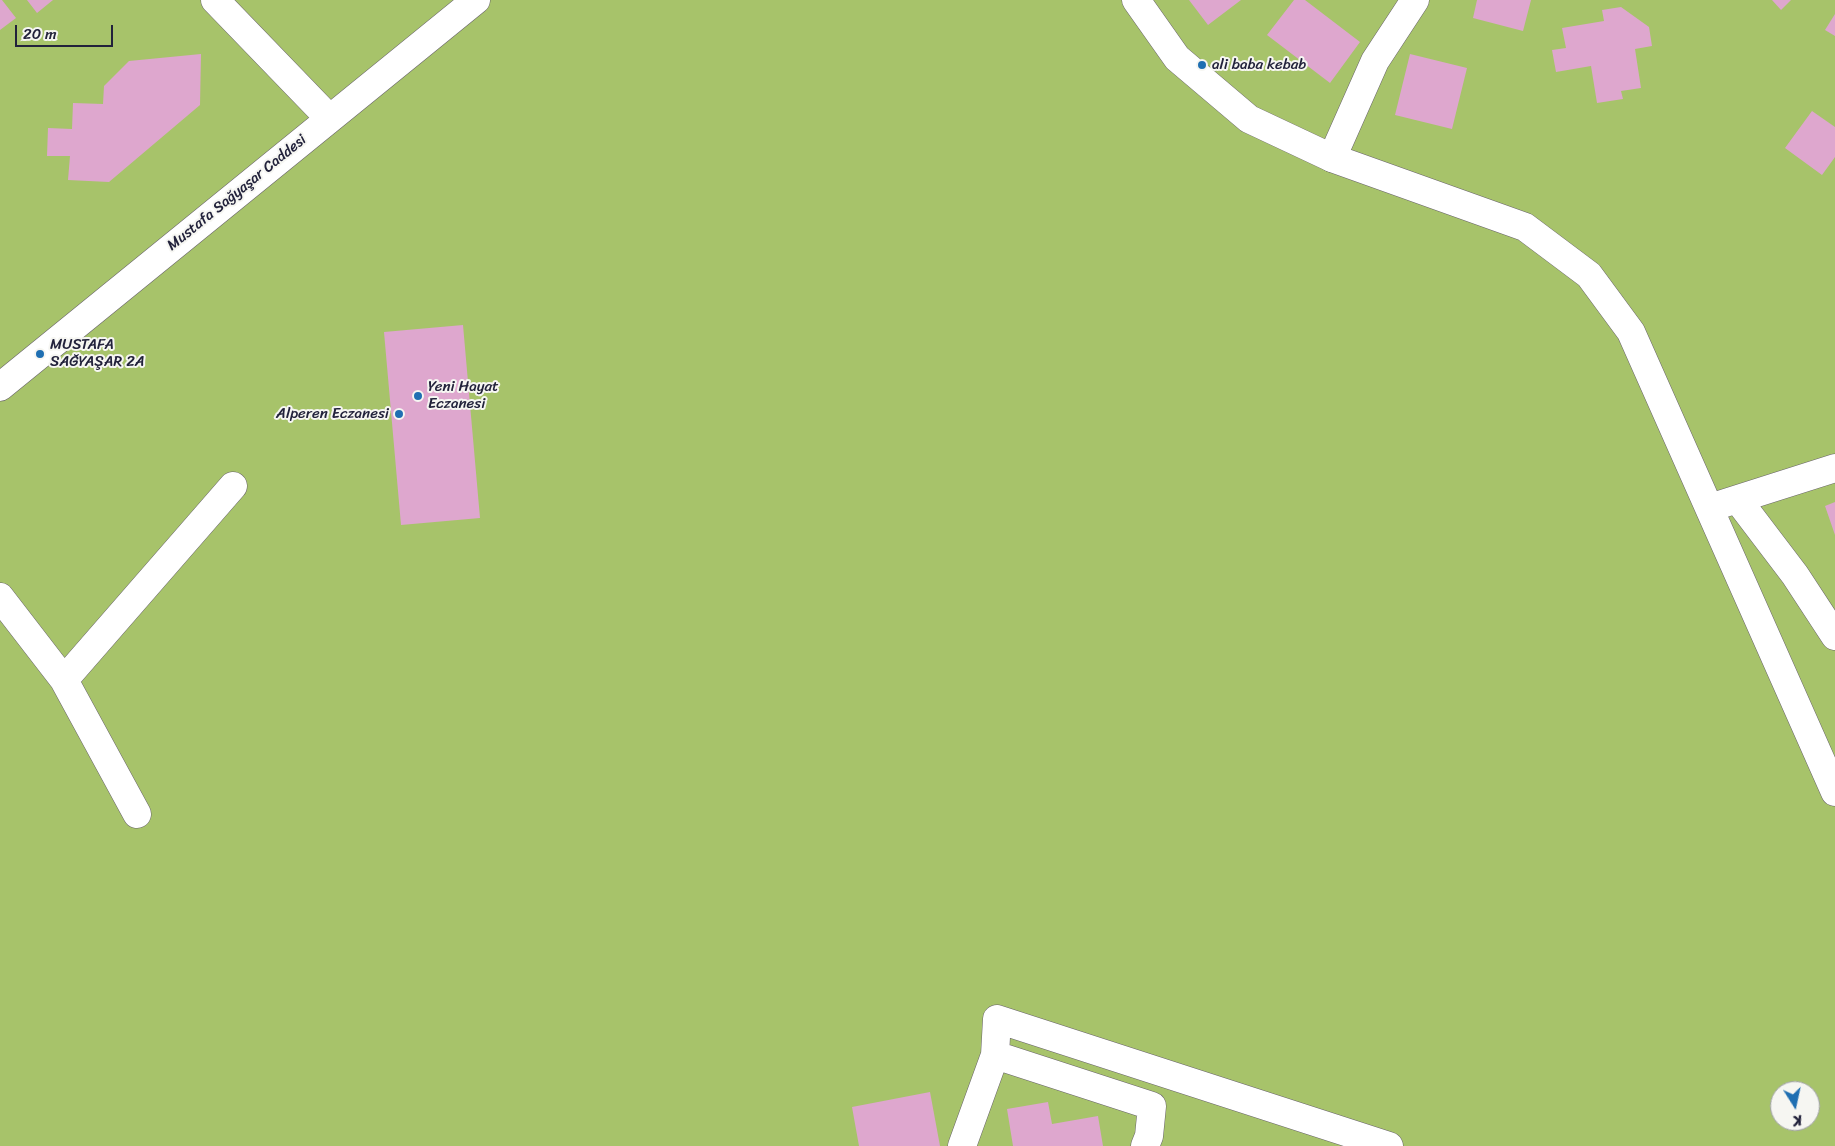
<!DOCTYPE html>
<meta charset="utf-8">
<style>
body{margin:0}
#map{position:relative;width:1835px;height:1146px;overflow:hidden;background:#ede0c1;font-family:Sriracha,sans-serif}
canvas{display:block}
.north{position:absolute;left:1770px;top:1081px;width:50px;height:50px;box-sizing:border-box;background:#f6f6f2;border:1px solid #a1a1a9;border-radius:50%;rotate:170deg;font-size:14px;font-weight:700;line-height:20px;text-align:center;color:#22223b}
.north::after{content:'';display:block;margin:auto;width:18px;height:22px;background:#1f6fb2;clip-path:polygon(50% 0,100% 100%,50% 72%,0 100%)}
.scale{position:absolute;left:15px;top:25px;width:98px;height:22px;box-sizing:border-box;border:2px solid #22223b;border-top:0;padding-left:6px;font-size:15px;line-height:18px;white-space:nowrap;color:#22223b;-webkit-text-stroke:4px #f6f6f2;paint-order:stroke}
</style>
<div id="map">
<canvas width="1835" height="1146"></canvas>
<div class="north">K</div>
<div class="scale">20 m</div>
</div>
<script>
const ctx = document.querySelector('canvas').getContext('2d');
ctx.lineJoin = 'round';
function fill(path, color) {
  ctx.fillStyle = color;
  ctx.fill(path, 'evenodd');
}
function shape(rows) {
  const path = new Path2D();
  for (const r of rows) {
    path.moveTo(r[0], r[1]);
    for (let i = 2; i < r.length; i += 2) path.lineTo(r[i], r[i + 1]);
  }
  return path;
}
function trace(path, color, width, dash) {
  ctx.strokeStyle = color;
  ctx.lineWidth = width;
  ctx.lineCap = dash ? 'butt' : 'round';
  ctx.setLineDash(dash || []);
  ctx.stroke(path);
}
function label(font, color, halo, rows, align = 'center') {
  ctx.font = font + ' Sriracha,sans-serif';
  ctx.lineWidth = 4;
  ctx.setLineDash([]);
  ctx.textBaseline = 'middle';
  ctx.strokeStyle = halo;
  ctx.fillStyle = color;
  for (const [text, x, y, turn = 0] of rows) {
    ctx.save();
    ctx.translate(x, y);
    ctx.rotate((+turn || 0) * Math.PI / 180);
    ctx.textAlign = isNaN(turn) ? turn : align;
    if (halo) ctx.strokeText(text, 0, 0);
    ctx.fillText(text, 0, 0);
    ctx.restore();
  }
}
fill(shape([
 [0,0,1835,0,1835,1146,0,1146],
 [1780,1091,1810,1091,1810,1121,1780,1121]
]), '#a7c36a');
fill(shape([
 [0,0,2,0,16,18,0,30],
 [27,0,53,0,37,13],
 [1189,0,1241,0,1208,25],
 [1294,0,1305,0,1360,42,1330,83,1267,35],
 [1477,0,1531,0,1523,31,1473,18],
 [1772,0,1791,0,1781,10],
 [1621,7,1649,27,1652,46,1635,49,1641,88,1621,91,1623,99,1597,103,1591,66,1556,72,1552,50,1566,48,1562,28,1604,21,1602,10],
 [1835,14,1835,36,1825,30],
 [201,54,200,105,109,182,68,180,70,156,47,156,48,128,72,129,73,103,103,104,104,86,129,61],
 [1410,54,1467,68,1452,129,1395,115],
 [1812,111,1835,127,1835,157,1822,175,1785,148],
 [463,325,480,518,401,525,384,332],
 [1835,502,1835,535,1825,506],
 [930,1092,940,1146,859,1146,852,1107],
 [1048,1102,1052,1124,1098,1116,1103,1146,1013,1146,1007,1109]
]), '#dea7ce');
const street = shape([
 [215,0,329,118],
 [1332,158,1375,61,1415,0],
 [1738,500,1795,575,1835,636],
 [1722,504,1835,468],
 [0,597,64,680,137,814],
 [64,680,233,486],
 [995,1055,1152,1106,1149,1136,1145,1146],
 [962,1146,995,1055,997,1019,1389,1146]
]);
const secondary = shape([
 [1136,0,1177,58,1249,119,1332,158,1525,227,1589,275,1631,332,1835,792],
 [0,387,476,0]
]);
trace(street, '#69646a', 29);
trace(secondary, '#69646a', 29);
trace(street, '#fff', 28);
trace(secondary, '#fff', 28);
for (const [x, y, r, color] of [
 [1202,65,5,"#1f6fb2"],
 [40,354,5,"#1f6fb2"],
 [418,396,5,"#1f6fb2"],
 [399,414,5,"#1f6fb2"]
]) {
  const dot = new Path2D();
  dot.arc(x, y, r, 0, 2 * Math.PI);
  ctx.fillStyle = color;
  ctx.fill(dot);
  trace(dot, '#f6f6f2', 2);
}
label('15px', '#22223b', '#f6f6f2', [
 ["ali baba kebab",1212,65],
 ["MUSTAFA",50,345],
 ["SAĞYAŞAR 2A",50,362],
 ["Yeni Hayat",428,387],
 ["Eczanesi",428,404],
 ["Alperen Eczanesi",389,414,"right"]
], 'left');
label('15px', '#22223b', '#f6f6f2', [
 ["Mustafa Sağyaşar Caddesi",237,193,-39]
]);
</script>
